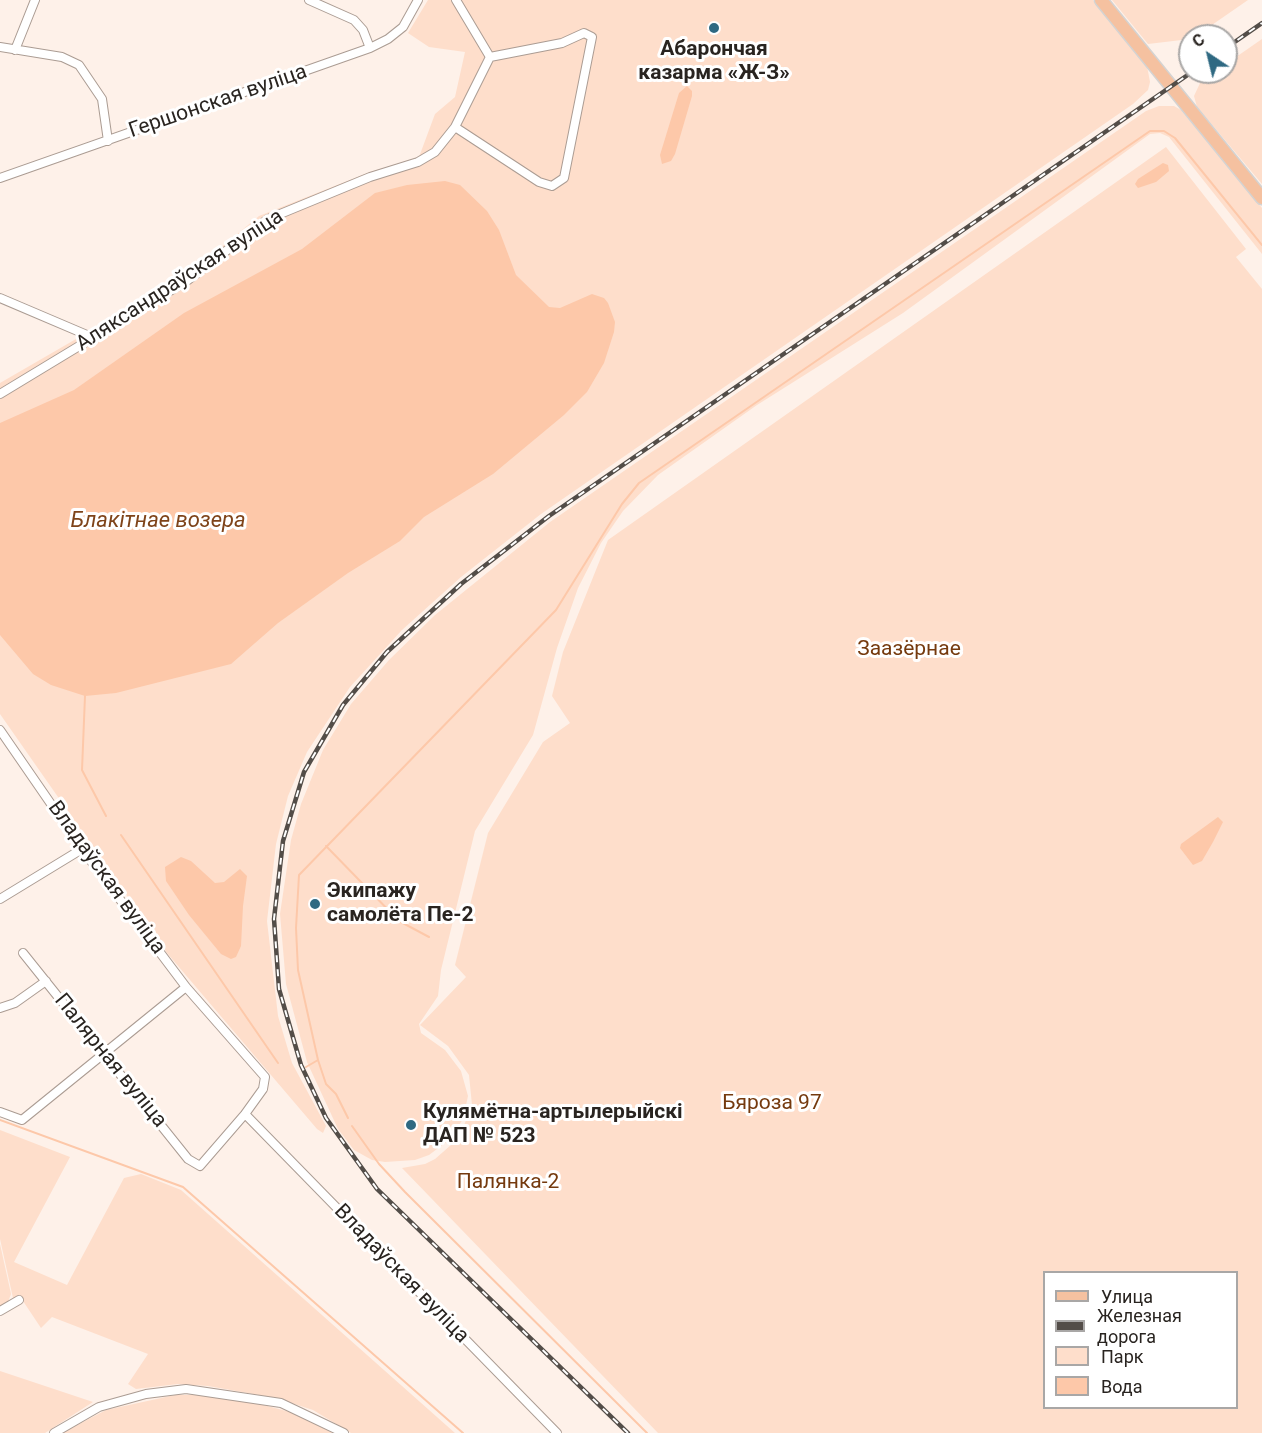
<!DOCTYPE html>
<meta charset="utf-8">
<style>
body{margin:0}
#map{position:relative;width:1262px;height:1433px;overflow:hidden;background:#fef1e9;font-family:Roboto,sans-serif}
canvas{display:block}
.legend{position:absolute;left:1043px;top:1271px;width:195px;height:138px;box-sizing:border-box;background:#fff;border:2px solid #a9a7a6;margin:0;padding:8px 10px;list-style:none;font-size:18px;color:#292420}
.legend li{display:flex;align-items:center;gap:12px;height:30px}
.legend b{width:30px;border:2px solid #a9a7a6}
.north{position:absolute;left:1178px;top:24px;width:60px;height:60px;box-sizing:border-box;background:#fff;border:2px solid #a9a7a6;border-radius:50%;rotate:325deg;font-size:16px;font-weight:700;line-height:24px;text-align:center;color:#292420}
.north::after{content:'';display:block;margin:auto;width:21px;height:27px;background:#2f6982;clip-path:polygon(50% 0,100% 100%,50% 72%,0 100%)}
</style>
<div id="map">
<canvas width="1262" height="1433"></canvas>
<ul class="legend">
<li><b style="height:8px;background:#f5c1a0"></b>Улица</li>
<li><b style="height:8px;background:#534d48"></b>Железная дорога</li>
<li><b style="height:16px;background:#fedecb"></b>Парк</li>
<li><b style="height:16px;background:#fdc8a9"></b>Вода</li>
</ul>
<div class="north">С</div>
</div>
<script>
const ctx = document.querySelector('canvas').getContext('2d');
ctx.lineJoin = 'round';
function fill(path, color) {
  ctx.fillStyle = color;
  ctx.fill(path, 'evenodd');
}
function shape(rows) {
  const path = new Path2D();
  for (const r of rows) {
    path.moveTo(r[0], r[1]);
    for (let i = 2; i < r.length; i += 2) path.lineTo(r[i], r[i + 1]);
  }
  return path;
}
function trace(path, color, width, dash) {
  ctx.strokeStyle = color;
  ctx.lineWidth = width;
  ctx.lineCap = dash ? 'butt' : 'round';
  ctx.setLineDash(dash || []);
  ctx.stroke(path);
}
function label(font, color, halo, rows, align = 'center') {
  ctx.font = font + ' Roboto,sans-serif';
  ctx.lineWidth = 6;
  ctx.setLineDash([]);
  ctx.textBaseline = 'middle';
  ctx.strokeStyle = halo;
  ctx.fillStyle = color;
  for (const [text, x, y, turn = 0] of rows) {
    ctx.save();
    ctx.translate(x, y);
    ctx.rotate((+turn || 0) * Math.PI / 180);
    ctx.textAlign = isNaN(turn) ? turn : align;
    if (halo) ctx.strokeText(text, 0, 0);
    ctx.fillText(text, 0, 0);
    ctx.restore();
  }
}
fill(shape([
 [428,0,1093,0,1147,66,1150,82,1148,90,1133,104,541,514,461,577,402,630,350,687,307,752,288,796,276,844,267,921,278,1016,292,1063,326,1126,323,1133,317,1129,167,953,0,714,0,383,190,273,259,216,370,172,419,157,435,114,455,97,465,52,429,47,408,33],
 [1112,0,1248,0,1196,36,1190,36,1190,39,1148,44],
 [1262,39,1262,184,1197,107,1194,96,1201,81,1215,72,1226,72,1226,64],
 [1159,106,1174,106,1181,110,1262,208,1262,254,1169,137,1160,133,1150,134,903,313,757,405,658,475,623,511,601,543,578,588,557,648,533,735,475,831,441,970,438,996,419,1024,421,1033,445,1050,461,1071,468,1096,463,1119,449,1140,429,1155,415,1160,385,1162,372,1160,354,1150,338,1129,307,1062,286,984,280,914,291,840,301,804,323,750,351,704,389,660,435,615,550,522,1146,111],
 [1166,147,1246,249,1236,257,1262,289,1262,1433,658,1433,402,1168,425,1164,435,1159,459,1138,472,1105,469,1075,448,1046,420,1025,466,977,455,965,488,833,543,742,570,723,552,696,563,652,608,540],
 [1044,1272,1236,1272,1236,1408,1044,1408],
 [0,1130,70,1157,14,1262,67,1285,124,1178,141,1174,181,1190,455,1433,351,1433,313,1410,276,1398,208,1386,178,1384,136,1389,128,1384,148,1354,52,1317,41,1328,21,1298,13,1298,0,1239],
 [0,1244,11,1294,8,1302,0,1308],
 [0,1371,93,1402,45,1433,0,1433],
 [175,1395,199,1395,260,1404,290,1412,333,1433,62,1433,106,1410]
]), '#fedecb');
fill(shape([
 [687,86,692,91,692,96,675,154,671,161,662,164,660,155,679,93],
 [1163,163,1168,165,1169,171,1156,182,1138,188,1135,184,1138,179],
 [445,181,460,185,487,211,499,230,516,275,549,307,560,308,592,294,604,298,608,303,615,322,614,332,604,363,587,392,564,415,493,474,424,517,400,541,348,573,278,623,231,664,116,693,85,696,51,685,33,674,0,635,0,423,74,390,184,313,302,249,375,193,407,185],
 [1218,817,1223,822,1213,842,1202,861,1193,865,1180,848,1181,844],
 [181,857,191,861,215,883,224,882,240,869,247,876,243,906,241,946,236,957,231,959,221,954,189,915,166,881,165,867]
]), '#fdc8a9');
trace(shape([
 [85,696,82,770,106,816],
 [121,835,278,1063],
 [326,846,399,921,429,937],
 [318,1060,326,1084,336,1094,348,1118],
 [306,1067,318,1060,298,970,296,928,299,875,556,610,622,504,639,483,1150,131,1164,131,1175,138,1262,245],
 [0,1120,183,1187,463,1433],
 [352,1126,379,1164,405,1192,647,1433]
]), '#fdc8a9', 2);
const street = shape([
 [309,0,354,20,363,30,370,48],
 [0,47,62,57,79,65,102,99,108,141],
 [15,50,35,0],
 [455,127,539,182,552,186,564,178,592,37,584,33,562,43,490,57],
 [0,178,370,48,388,39,403,27,418,0],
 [0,298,94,338],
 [0,394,188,280,268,219,370,177,418,162,435,152,455,127,490,57,456,0],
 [0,730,82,849,186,987,265,1077,263,1089,245,1114,200,1166,188,1159,23,953],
 [0,899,82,849],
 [0,1008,15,1003,46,981],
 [0,1112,22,1120,186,987],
 [245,1114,557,1433],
 [0,1311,19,1300],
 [54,1433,99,1407,146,1394,186,1389,281,1403,344,1433]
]);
const primary = shape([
 [1101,0,1262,198]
]);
trace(street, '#ab9c93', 10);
trace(primary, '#d4d3d2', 15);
trace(street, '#fff', 8);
trace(primary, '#f5c1a0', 12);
const rail = shape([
 [1226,48,1262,23],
 [628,1433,377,1189,326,1118,301,1065,279,989,274,919,283,841,304,772,343,705,387,652,461,584,549,516,1192,72]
]);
trace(rail, '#534d48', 4.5);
trace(rail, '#fff', 2, [7]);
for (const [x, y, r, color] of [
 [714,28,6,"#2f6982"],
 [315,904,6,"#2f6982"],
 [411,1125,6,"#2f6982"]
]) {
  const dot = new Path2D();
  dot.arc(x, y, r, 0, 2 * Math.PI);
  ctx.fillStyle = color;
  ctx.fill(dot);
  trace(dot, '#fff', 2);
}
label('bold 21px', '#292420', '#fff', [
 ["Абарончая",714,50,"center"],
 ["казарма «Ж-З»",714,74,"center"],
 ["Экипажу",327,892],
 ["самолёта Пе-2",327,916],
 ["Кулямётна-артылерыйскі",423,1113],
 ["ДАП № 523",423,1137]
], 'left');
label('21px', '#292420', '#fff', [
 ["Гершонская вуліца",218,102,-19],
 ["Аляксандраўская вуліца",180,281,-33],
 ["Владаўская вуліца",106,878,54],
 ["Палярная вуліца",110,1061,51],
 ["Владаўская вуліца",401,1274,46]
]);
label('21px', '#753a0e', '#fff', [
 ["Заазёрнае",909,650],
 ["Бяроза 97",772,1104],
 ["Палянка-2",508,1183]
]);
label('italic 22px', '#7f441a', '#fff', [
 ["Блакітнае возера",158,521]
]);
</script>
